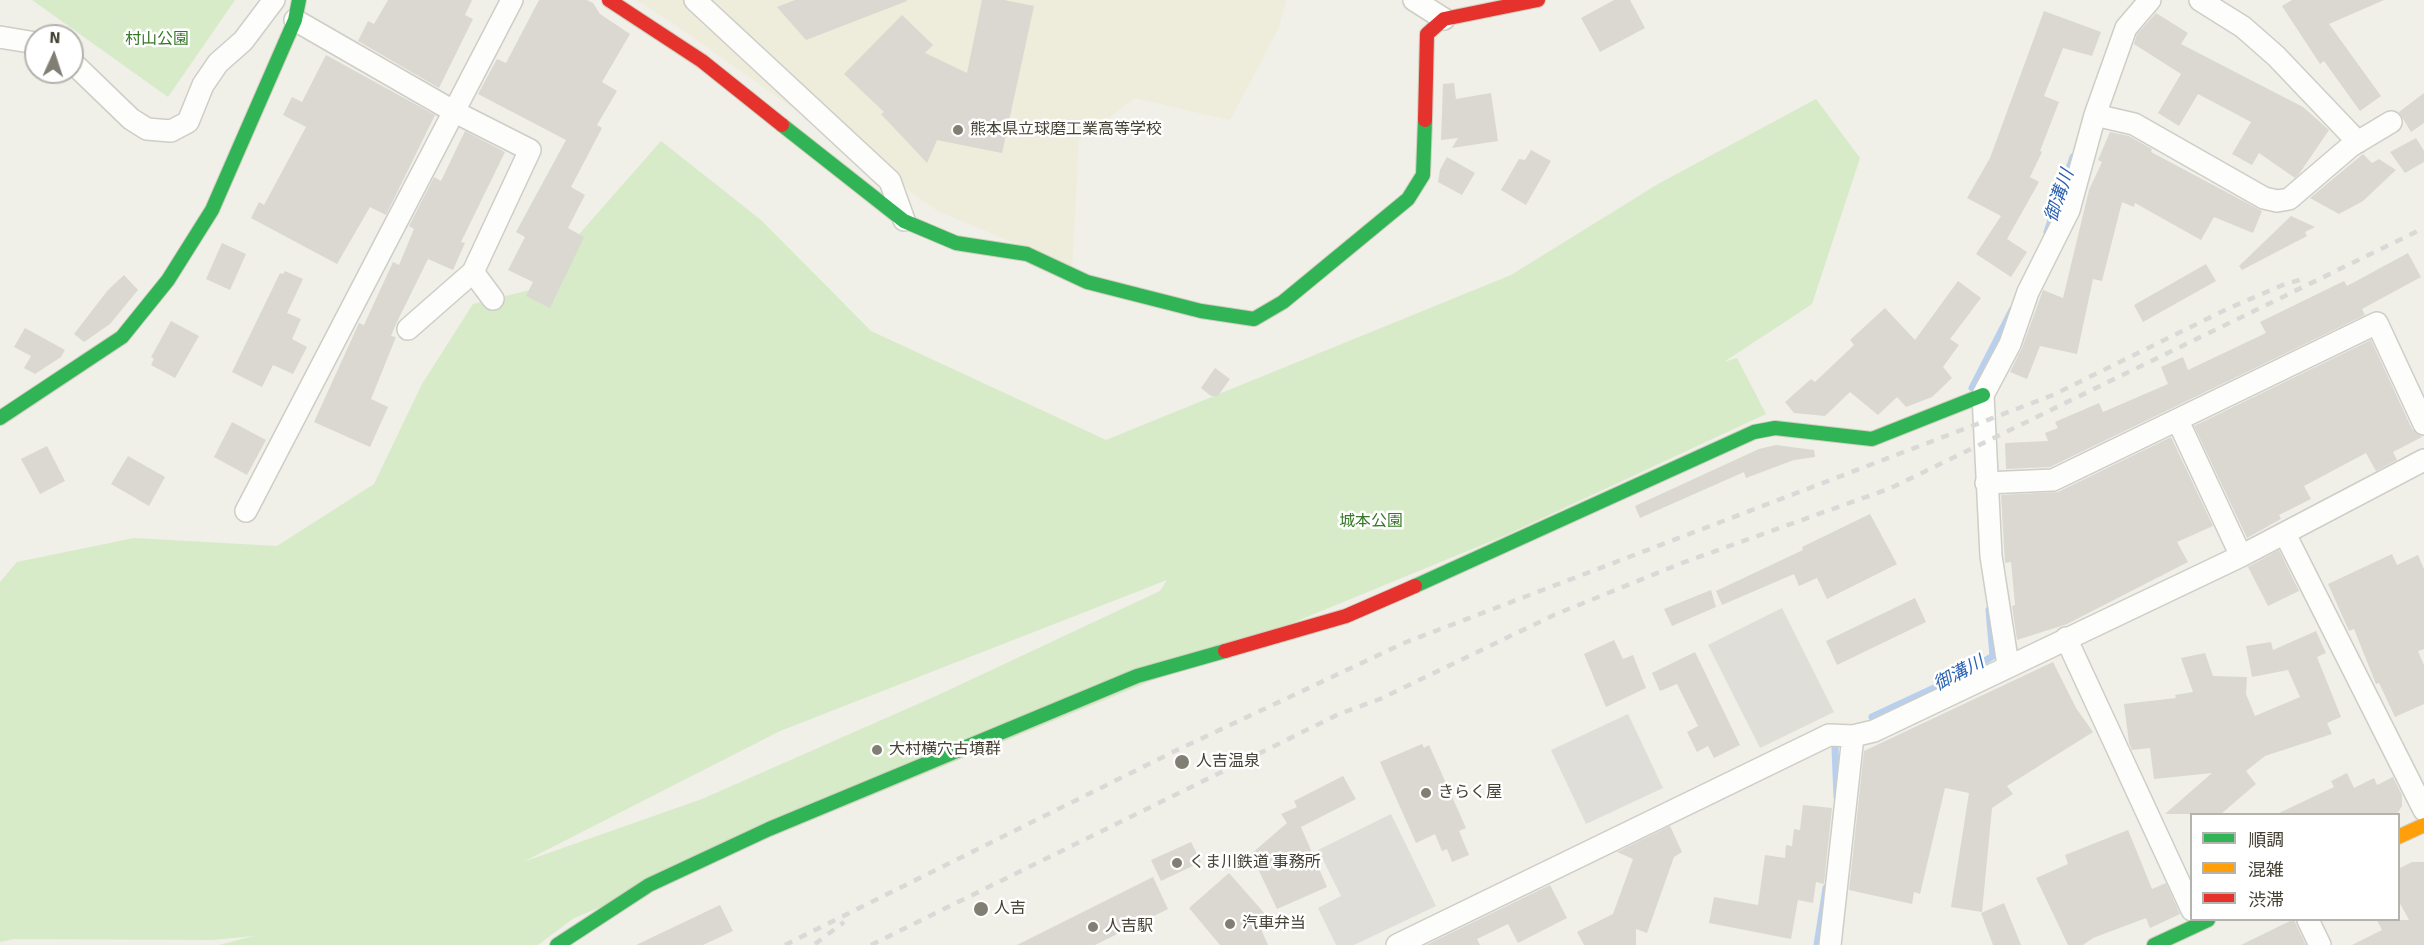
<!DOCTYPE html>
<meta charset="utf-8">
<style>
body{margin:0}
#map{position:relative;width:2424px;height:945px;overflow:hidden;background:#f0efe8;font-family:Signika,"Noto Sans JP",sans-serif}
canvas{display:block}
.legend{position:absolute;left:2190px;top:813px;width:210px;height:108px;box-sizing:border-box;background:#fff;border:2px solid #b5b3ae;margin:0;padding:8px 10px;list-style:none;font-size:18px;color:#454235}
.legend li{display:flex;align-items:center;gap:12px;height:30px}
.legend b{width:30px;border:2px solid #b5b3ae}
.north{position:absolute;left:24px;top:24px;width:60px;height:60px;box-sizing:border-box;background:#fff;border:2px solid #b5b3ae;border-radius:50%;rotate:3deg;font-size:16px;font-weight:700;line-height:24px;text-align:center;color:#454235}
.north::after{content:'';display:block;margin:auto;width:21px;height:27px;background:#817f74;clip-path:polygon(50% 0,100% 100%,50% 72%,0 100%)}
</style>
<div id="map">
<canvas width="2424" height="945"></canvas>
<ul class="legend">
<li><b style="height:8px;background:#30b455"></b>順調</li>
<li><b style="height:8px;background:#ff9f0a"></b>混雑</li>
<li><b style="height:8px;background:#e5322d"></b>渋滞</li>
</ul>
<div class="north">N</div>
</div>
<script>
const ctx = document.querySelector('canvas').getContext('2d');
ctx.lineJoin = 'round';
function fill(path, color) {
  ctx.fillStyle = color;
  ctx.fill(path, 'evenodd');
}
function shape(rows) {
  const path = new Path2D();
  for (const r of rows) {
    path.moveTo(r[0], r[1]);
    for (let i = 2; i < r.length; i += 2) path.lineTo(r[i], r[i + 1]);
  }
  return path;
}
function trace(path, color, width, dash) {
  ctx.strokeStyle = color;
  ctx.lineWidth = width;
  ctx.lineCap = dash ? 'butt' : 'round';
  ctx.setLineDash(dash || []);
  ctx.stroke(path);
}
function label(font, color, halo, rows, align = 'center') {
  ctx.font = font + ' Signika,"Noto Sans JP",sans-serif';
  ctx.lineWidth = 5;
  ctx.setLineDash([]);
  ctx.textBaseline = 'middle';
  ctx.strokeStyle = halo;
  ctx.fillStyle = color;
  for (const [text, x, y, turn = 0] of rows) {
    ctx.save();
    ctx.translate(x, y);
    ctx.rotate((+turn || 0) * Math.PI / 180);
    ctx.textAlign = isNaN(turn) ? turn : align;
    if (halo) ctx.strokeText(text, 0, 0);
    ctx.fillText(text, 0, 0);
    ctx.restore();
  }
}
fill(shape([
 [636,0,1286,0,1279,27,1230,120,1135,98,1079,140,1072,267,938,211,673,23]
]), '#eeecda');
fill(shape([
 [32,0,235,0,168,97],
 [1816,99,1860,158,1812,304,1724,362,1737,358,1766,414,1504,536,574,918,538,945,219,945,254,936,213,940,14,939,0,942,0,582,17,562,134,538,277,546,374,484,422,384,473,304,530,290,661,141,761,220,871,331,1106,440,1511,275,1658,184],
 [1167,580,1160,591,936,696,702,799,523,862,780,731]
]), '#d7ebc8');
fill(shape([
 [1782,608,1834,712,1760,748,1708,645],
 [1628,714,1663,788,1586,824,1551,750],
 [1391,814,1436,906,1354,945,1336,945,1318,908,1341,896,1318,850]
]), '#dfded8');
trace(shape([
 [2047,232,2073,157],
 [1972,388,2012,310],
 [1872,717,1960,676,1993,656,1989,610],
 [1835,748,1837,797],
 [1817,945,1826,888]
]), '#b8cfee', 7);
fill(shape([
 [388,0,472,0,465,15,473,19,439,88,358,41,368,21,374,24],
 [539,0,587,0,593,3,600,14,630,34,602,82,617,91,597,125,602,128,571,187,585,195,568,228,584,237,550,308,526,296,533,282,508,270,525,237,516,232,566,140,478,94,497,59,506,63],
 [795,0,907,0,907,1,806,40,777,7],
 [982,0,1004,0,1034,6,1002,153,937,140,927,163,881,114,884,112,844,74,902,15,933,45,925,53,967,73],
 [1614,0,1630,0,1645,28,1600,52,1581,18],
 [2292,0,2384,0,2329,24,2381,96,2360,111,2324,61,2320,64,2282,6],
 [2044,11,2101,32,2092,56,2063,48,2044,96,2059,102,2040,151,2042,152,2030,177,2039,182,2007,239,2027,252,2011,277,1976,254,2001,216,1967,198,1990,158],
 [2156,13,2188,33,2181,44,2303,107,2329,130,2299,174,2295,178,2259,153,2252,165,2232,154,2251,122,2198,94,2179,126,2158,113,2181,74,2134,44,2137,34],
 [326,55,435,115,386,215,370,207,337,264,251,218,259,202,264,205,306,127,283,115,292,97,302,102],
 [1454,83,1456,99,1491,93,1498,141,1452,148,1458,138,1441,140,1443,84],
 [2424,93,2424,123,2411,132,2399,112],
 [465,131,505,152,461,242,465,243,453,270,428,259,396,324,391,336,396,337,371,399,388,407,370,447,314,422,359,323,364,325,393,262,399,265,414,229,409,226,434,177,441,181],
 [2110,132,2129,136,2152,149,2151,152,2262,211,2253,233,2214,217,2201,240,2135,203,2134,207,2122,202,2102,281,2093,279,2077,354,2040,346,2027,379,2010,372,2022,348,2043,290,2063,298,2089,190,2102,162,2098,160],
 [2416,138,2424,151,2424,162,2405,173,2390,152],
 [1531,150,1551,161,1526,205,1501,190,1519,159,1525,160],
 [2363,154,2372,163,2379,159,2396,170,2363,201,2339,214,2310,198],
 [1447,157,1475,173,1462,195,1438,182,1440,170],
 [2291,216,2315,227,2305,232,2307,236,2242,270,2239,266],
 [222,243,246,254,230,290,206,279],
 [2408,253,2421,277,2362,309,2365,315,2050,467,2006,469,2005,443,2048,441,2045,433,2058,428,2055,422,2099,403,2103,412,2168,384,2161,367,2183,357,2188,370,2266,333,2260,322,2344,281,2347,286],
 [2206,264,2216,281,2143,322,2134,305],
 [285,271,303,279,287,313,301,319,292,339,307,347,293,374,273,365,262,387,232,372,280,273,283,274],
 [124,275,138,290,110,324,84,342,74,334,108,290],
 [1958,281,1981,298,1950,339,1959,345,1943,367,1952,378,1932,397,1906,407,1897,397,1878,415,1850,392,1825,416,1794,413,1785,402,1811,379,1815,382,1854,345,1850,340,1885,308,1915,340],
 [171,321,199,336,175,378,151,365,154,359,151,357],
 [25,328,65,350,61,357,35,374,24,368,31,356,14,347],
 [2371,340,2412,429,2422,437,2393,452,2397,460,2376,471,2366,453,2304,486,2311,499,2279,515,2281,519,2247,538,2194,426],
 [1215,368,1230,379,1218,396,1211,396,1201,388],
 [232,422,266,440,247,475,214,457],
 [2171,437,2213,526,2177,542,2188,562,2067,624,2017,640,2012,606,2015,605,2011,562,2005,563,2001,495,2058,492],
 [1776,445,1814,450,1815,457,1794,460,1746,478,1744,472,1640,518,1635,506,1759,449],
 [47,446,65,481,40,494,21,459],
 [128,456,165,477,149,506,111,484],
 [1870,514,1897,564,1827,599,1817,578,1799,586,1794,574,1722,605,1716,591,1803,550,1802,547],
 [2279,550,2299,591,2268,606,2248,567],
 [2392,554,2397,565,2418,555,2424,569,2424,649,2418,651,2424,665,2424,704,2395,717,2379,683,2376,684,2354,629,2349,631,2328,584],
 [1711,590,1716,607,1672,626,1664,609],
 [1915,598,1926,622,1837,665,1826,641],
 [2316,631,2326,653,2317,657,2341,717,2327,723,2332,734,2265,756,2246,771,2256,784,2221,814,2165,814,2212,773,2154,779,2150,748,2132,750,2129,743,2124,704,2176,698,2175,695,2193,692,2181,658,2205,653,2213,676,2247,677,2246,694,2255,716,2300,697,2288,670,2252,677,2246,646,2271,642,2273,650],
 [1614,640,1623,659,1633,655,1646,688,1606,707,1584,654],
 [1695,652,1740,745,1714,758,1708,746,1697,752,1687,732,1698,726,1677,684,1660,691,1652,673],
 [2053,662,2076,708,2093,732,2007,786,2013,794,1992,808,1982,912,1951,907,1969,793,1945,788,1920,894,1914,892,1912,904,1849,890,1864,751],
 [1422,744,1424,748,1429,745,1466,828,1459,831,1469,855,1452,862,1447,849,1442,851,1435,834,1416,843,1380,762],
 [2347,773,2354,788,2374,778,2377,785,2393,777,2402,795,2402,806,2397,814,2277,814,2334,787,2331,781],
 [1343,776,1356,799,1301,827,1327,887,1277,909,1251,854,1287,823,1281,814,1297,807,1294,801],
 [1803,805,1832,808,1824,884,1816,882,1813,903,1798,900,1791,939,1709,923,1714,897,1758,905,1765,855,1785,858,1786,845,1792,846,1794,829,1800,830],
 [1670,826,1682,852,1674,857,1647,933,1636,929,1636,945,1584,945,1577,932,1613,914,1633,859,1617,852],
 [2128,830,2152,889,2166,883,2180,914,2150,928,2146,918,2093,938,2083,945,2068,945,2036,878,2068,864,2065,855],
 [1191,842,1201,862,1161,881,1151,860],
 [2412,862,2424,862,2424,945,2352,945,2382,930,2377,920,2409,920,2398,900,2398,869],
 [1229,873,1265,914,1256,918,1268,945,1220,945,1189,908],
 [1153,877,1168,909,1095,945,1017,945],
 [1550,885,1567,918,1518,943,1508,924,1477,939,1480,945,1426,945],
 [2004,903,2021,945,1993,945,1981,913],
 [720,905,733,931,703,945,636,945],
 [2294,920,2306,945,2241,945,2292,920]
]), '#dad8d1');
const street = shape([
 [695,0,890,181,904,220],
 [1414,0,1444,19],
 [2200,0,2243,27,2276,56,2358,142],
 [295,20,453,111,530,150,473,272,493,299],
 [0,37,36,43],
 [72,62,131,119,147,129,171,131,188,122,203,85,218,63,243,41,274,0],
 [2095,115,2134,124,2264,198,2277,201,2289,199,2351,146,2391,122],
 [408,329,473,272],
 [2178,421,2241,556],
 [1986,483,2053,480,2377,323,2424,424],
 [246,511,512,0],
 [2285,534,2424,810],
 [2066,638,2192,910],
 [2008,665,1991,556,1983,395,2010,344,2028,292,2069,210,2095,115,2126,28,2150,0],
 [2308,920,2320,945],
 [1397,945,1829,735,1853,736,1874,731,2241,556,2424,460],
 [1830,945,1853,736]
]);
const fast = shape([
 [782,125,904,221,956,243,1027,254,1087,282,1201,311,1254,319,1283,302,1408,199,1423,175,1425,120],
 [0,418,122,337,168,280,212,210,295,20,299,0],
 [1415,586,1754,432,1775,428,1872,439,1983,395],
 [557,945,649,885,769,829,1137,676,1225,651],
 [2154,945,2208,920]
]);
const slow = shape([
 [2398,837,2424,825]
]);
const jam = shape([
 [609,0,702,61,782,125],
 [1425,120,1427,34,1444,19,1538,0],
 [1225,651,1346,616,1415,586]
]);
trace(street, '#cecdc6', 24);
trace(fast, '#d0cebf', 16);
trace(slow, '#d0cebf', 16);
trace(jam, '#d0cebf', 16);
trace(street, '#fdfdfc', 21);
trace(fast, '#30b455', 14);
trace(slow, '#ff9f0a', 14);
trace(jam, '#e5322d', 14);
trace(shape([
 [815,944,844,922],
 [785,945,1175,751,1404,643,2053,395,2227,309,2285,284,2307,278],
 [871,945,1339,714,1380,699,1554,615,1682,563,1891,488,2424,228]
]), '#d9d9d8', 4.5, [8, 8]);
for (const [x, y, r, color] of [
 [958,130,6,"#817f74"],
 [877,750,6,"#817f74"],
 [1182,762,8,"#817f74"],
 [1426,793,6,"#817f74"],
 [1177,863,6,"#817f74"],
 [981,909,8,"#817f74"],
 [1230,924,6,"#817f74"],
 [1093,927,6,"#817f74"]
]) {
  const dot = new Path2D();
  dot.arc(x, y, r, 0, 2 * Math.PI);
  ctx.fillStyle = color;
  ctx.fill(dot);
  trace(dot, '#fff', 2);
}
label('16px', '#377828', '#fff', [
 ["村山公園",157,40],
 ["城本公園",1371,522]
]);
label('16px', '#454235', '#fff', [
 ["熊本県立球磨工業高等学校",970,130],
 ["大村横穴古墳群",889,750],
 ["人吉温泉",1196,762],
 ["きらく屋",1438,793],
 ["くま川鉄道 事務所",1189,863],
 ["人吉",994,909],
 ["汽車弁当",1242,924],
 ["人吉駅",1105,927]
], 'left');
label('italic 18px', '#2d62b2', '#fff', [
 ["御溝川",2060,196,-71],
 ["御溝川",1959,674,-28]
]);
</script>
